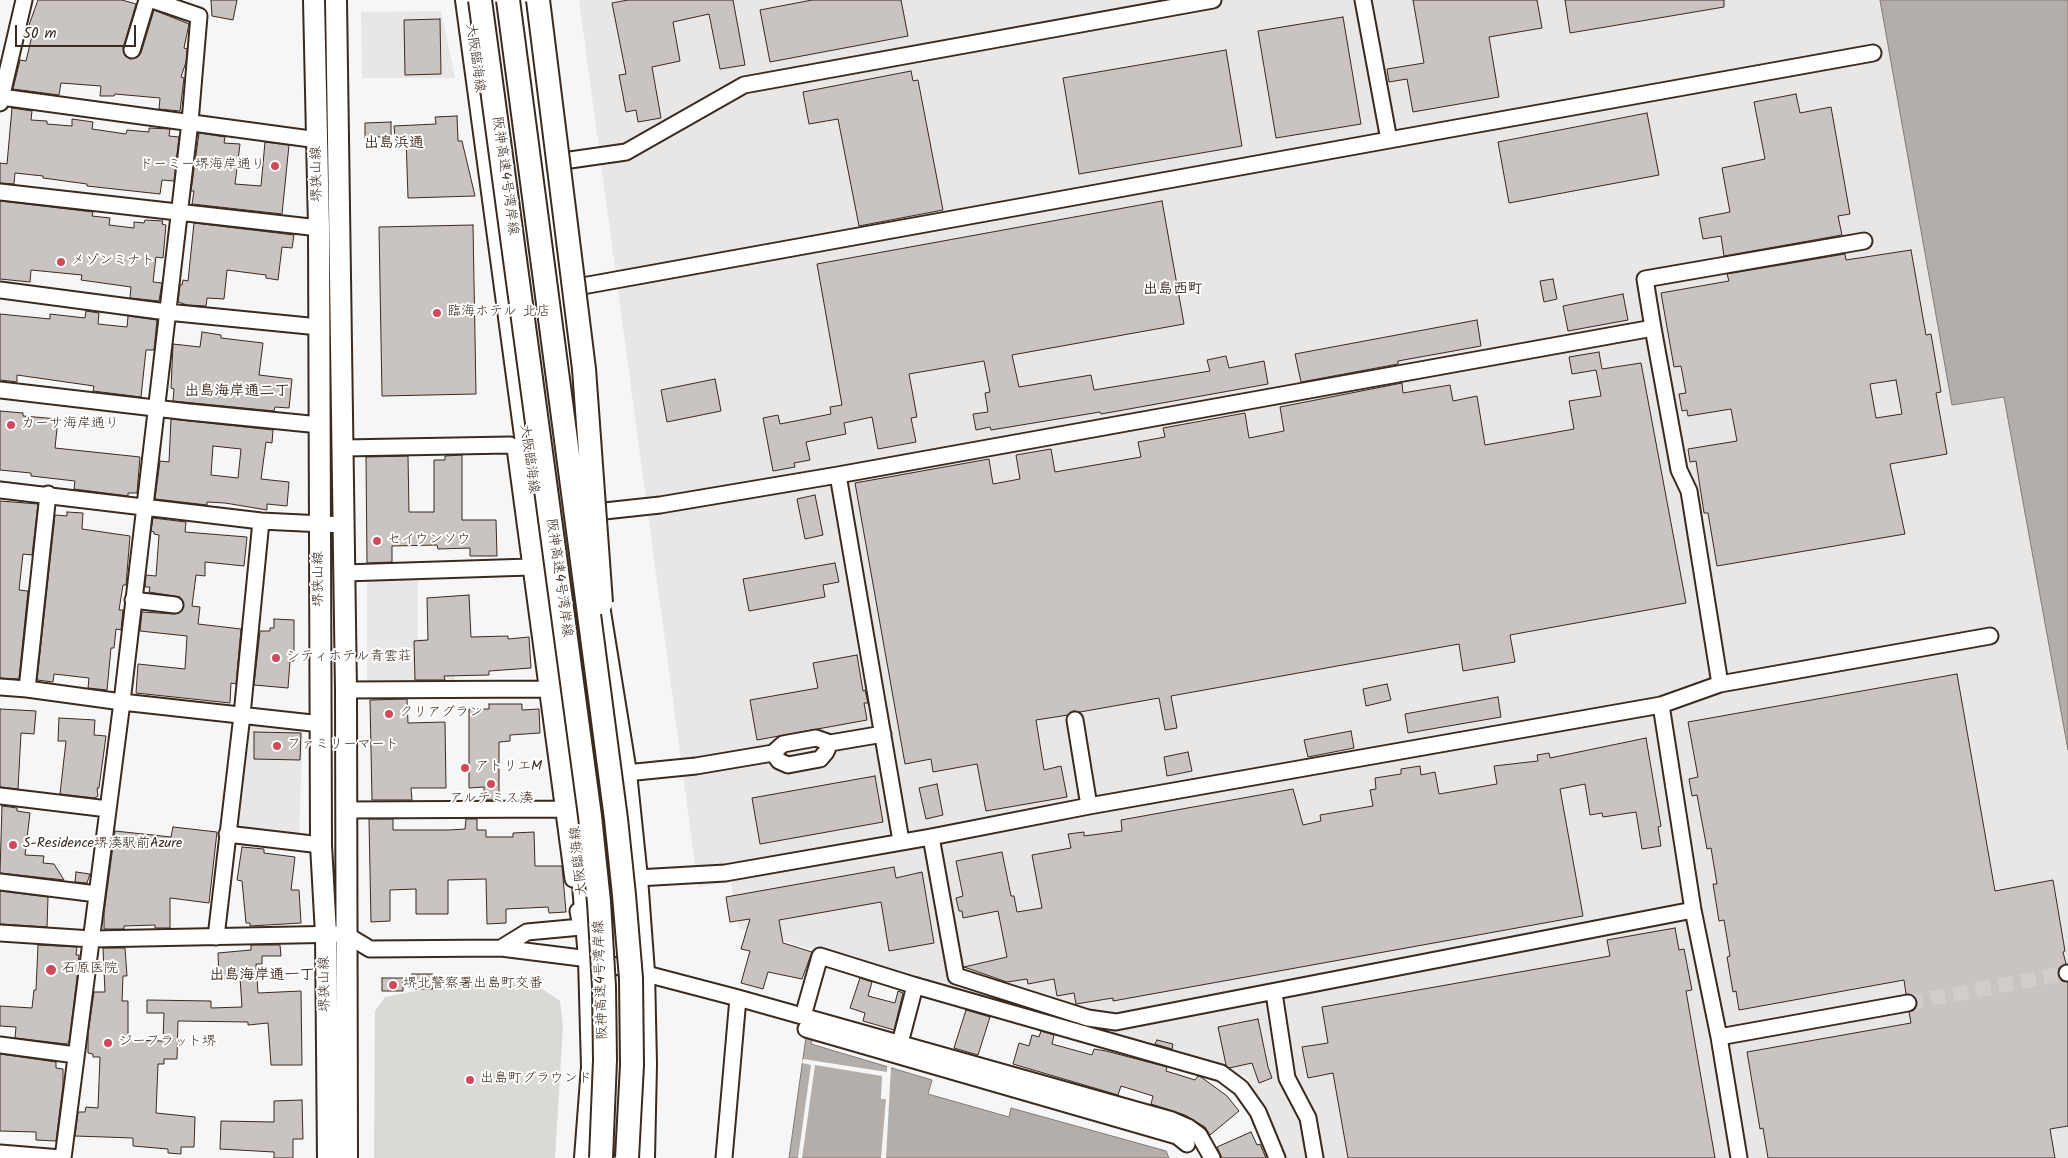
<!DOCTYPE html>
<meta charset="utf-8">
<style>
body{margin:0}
#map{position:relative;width:2068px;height:1158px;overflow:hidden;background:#f7f6f6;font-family:Kalam,sans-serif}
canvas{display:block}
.scale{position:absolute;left:15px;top:25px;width:121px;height:22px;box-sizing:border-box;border:2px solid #3b2a1e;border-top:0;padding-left:6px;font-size:15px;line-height:18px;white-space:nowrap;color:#3b2a1e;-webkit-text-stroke:4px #fff;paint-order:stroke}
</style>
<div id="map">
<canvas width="2068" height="1158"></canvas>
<div class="scale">50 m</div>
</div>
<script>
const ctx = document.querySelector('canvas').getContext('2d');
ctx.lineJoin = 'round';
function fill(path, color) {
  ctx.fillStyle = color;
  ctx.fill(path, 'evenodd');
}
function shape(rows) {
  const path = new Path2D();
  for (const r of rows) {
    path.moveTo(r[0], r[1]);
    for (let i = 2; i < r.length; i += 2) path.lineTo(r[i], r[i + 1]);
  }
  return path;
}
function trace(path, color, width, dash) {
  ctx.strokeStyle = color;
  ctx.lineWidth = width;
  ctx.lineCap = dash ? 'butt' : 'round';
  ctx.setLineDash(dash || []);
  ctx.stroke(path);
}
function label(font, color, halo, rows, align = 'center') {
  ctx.font = font + ' Kalam,"Klee One",sans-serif';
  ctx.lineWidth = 4;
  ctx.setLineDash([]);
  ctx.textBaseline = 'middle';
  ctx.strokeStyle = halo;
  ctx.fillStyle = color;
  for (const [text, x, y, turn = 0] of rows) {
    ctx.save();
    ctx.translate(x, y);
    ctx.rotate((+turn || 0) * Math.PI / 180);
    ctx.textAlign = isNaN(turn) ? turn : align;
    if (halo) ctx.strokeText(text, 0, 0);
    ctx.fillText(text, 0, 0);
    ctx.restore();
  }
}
fill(shape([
 [579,0,1880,0,1952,405,2004,397,2068,750,2068,1158,1280,1158,1247,1077,739,928,731,882,698,887],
 [441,11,455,78,362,78,361,12],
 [367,575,418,575,418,639,455,639,455,684,367,684],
 [249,722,303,728,299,839,232,831,244,727]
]), '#e9e7e6');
fill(shape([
 [531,981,560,1001,563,1026,555,1158,374,1158,375,1011,385,997,436,987]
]), '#dbd9d6');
const water = shape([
 [1880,0,2068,0,2068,750,2004,397,1952,405,1880,0],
 [806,1037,813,1037,811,1044,932,1080,928,1094,1009,1117,1011,1108,1166,1151,1169,1158,789,1158,806,1037]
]);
fill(water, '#b4aeaa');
trace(water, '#847972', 1);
fill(shape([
 [803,1059,887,1072,887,1066,891,1067,886,1158,881,1158,886,1099,881,1099,882,1076,815,1065,802,1158,798,1158,811,1065,802,1063]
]), '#f7f6f6');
const building = shape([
 [38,0,122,0,136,4,123,48,125,56,130,59,138,57,141,53,154,10,189,24,184,48,187,49,186,62,181,77,184,78,180,111,159,109,160,98,115,94,114,96,100,96,101,86,61,83,59,95,13,89,20,60,26,61,34,27,29,25,38,0],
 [211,0,237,0,233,20,212,16,211,0],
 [628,0,733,0,745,65,720,69,709,14,673,22,680,61,652,67,661,118,638,122,636,110,626,112,619,75,626,74,612,3,628,0],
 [812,0,901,0,908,36,770,62,760,10,812,0],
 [1413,0,1537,0,1542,28,1489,37,1499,97,1413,112,1407,79,1389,82,1387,69,1424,63,1413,0],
 [1565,0,1724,0,1724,7,1570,33,1565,0],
 [1343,17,1361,124,1276,138,1258,31,1343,17],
 [440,19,441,74,405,75,404,20,440,19],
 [1226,50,1242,146,1079,174,1063,78,1226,50],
 [911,71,913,81,918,80,943,210,859,226,838,119,809,124,803,92,911,71],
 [1796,94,1800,113,1831,107,1850,214,1838,216,1842,235,1724,256,1721,236,1703,239,1699,218,1730,212,1722,168,1765,159,1754,102,1796,94],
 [12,108,32,111,31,120,47,121,47,124,72,126,72,119,93,122,92,129,126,134,127,130,149,132,149,128,170,129,169,136,179,137,174,181,162,180,160,194,87,186,87,184,43,178,43,176,15,173,14,184,0,183,0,163,7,164,12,108],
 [1647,113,1659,175,1509,203,1498,142,1647,113],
 [457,116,458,141,462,141,475,196,408,198,406,137,395,138,394,126,436,124,435,117,457,116],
 [391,122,391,136,365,138,365,123,391,122],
 [199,133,225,137,224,143,240,144,235,184,261,186,265,142,289,145,282,214,192,204,194,191,191,191,199,133],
 [0,201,93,212,92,216,110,218,109,225,134,228,134,222,144,223,145,220,163,221,162,224,166,225,163,258,156,257,153,282,162,283,159,301,130,298,131,287,81,280,82,275,31,270,30,282,0,279,0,201],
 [1162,201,1184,324,1012,355,1019,387,1091,375,1094,390,1210,371,1207,360,1226,356,1229,368,1264,361,1268,384,1101,414,1100,412,991,430,990,427,976,430,973,414,988,412,985,393,990,392,984,361,909,374,917,417,911,418,916,442,878,449,872,417,844,423,846,434,806,442,810,460,794,463,795,467,773,471,763,418,778,415,780,424,831,414,830,407,842,405,817,264,1162,201],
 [194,223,294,235,292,248,282,247,278,280,266,278,266,275,227,270,224,299,207,298,206,306,187,305,178,302,180,285,182,285,183,280,188,281,194,223],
 [473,225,476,394,382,396,379,227,473,225],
 [1911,250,1926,335,1931,334,1941,392,1936,393,1947,454,1890,464,1905,534,1717,566,1708,513,1704,513,1696,461,1690,462,1688,449,1737,441,1731,409,1688,416,1687,410,1682,411,1679,394,1686,393,1681,366,1674,367,1661,293,1729,281,1727,274,1845,254,1846,260,1911,250],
 [1896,380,1902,414,1876,418,1870,384,1896,380],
 [1553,279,1557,299,1544,302,1540,281,1553,279],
 [1623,294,1628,320,1568,331,1563,306,1623,294],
 [86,311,99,313,98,324,127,327,128,316,157,320,154,350,146,350,141,397,93,391,94,386,17,375,17,382,0,380,0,314,50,319,50,314,85,318,86,311],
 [1477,320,1481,346,1398,361,1398,364,1301,382,1295,354,1477,320],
 [202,332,221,335,221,338,263,343,259,375,292,379,289,408,275,407,274,411,173,401,174,389,171,388,173,344,200,347,202,332],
 [1599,352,1602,369,1641,363,1686,603,1510,635,1515,662,1463,671,1459,644,1171,696,1177,728,1165,730,1159,698,1080,712,1073,711,1068,715,1036,720,1044,770,1061,766,1067,797,986,811,977,764,933,772,931,759,905,764,855,483,989,459,993,484,1020,479,1016,455,1051,449,1055,472,1141,457,1138,442,1165,437,1163,428,1245,413,1249,438,1284,431,1280,407,1402,383,1403,393,1450,385,1453,401,1477,396,1485,445,1574,429,1569,401,1601,396,1596,370,1572,374,1569,357,1599,352],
 [715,379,721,411,667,422,661,390,715,379],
 [0,411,23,413,23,416,58,419,55,448,140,457,137,493,128,493,128,496,74,489,75,481,31,476,31,473,0,470,0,411],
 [171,419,273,430,272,443,266,442,261,479,289,482,287,506,267,504,267,510,225,503,207,502,207,505,155,499,160,461,169,462,171,419],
 [213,446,241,449,238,478,211,475,213,446],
 [462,455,462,520,496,520,497,556,470,556,470,548,438,549,437,545,392,546,392,562,367,563,366,457,408,456,409,512,434,512,434,460,445,460,445,456,462,455],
 [815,495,823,535,805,539,797,499,815,495],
 [0,501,38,504,32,555,23,554,19,590,28,591,19,679,0,678,0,501],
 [67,512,83,513,82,529,130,536,126,585,123,585,119,610,123,610,121,630,116,629,114,648,111,648,107,690,88,688,89,678,54,674,53,682,37,680,55,515,67,516,67,512],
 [153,518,186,522,185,532,247,537,244,566,205,562,205,576,196,575,192,606,200,607,198,624,241,629,236,684,231,683,230,703,136,693,138,664,185,669,187,636,140,631,142,612,174,614,179,613,184,607,180,597,149,592,150,587,145,587,146,575,156,576,159,535,154,534,154,532,151,531,153,518],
 [835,563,839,582,823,585,825,597,749,611,743,579,835,563],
 [469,595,471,637,508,636,508,639,529,637,531,668,489,671,489,675,444,676,445,680,415,680,414,641,428,640,427,598,469,595],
 [274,619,294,620,294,661,290,661,288,688,254,685,260,631,270,631,270,628,274,628,274,619],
 [857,655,863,691,865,690,868,703,864,703,867,720,757,740,750,700,818,688,813,663,857,655],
 [1957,674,1995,891,2053,880,2065,951,2063,952,2066,964,2059,968,2058,973,2062,981,2068,982,2068,1126,2050,1129,2055,1158,1768,1158,1763,1128,1760,1129,1747,1052,1911,1023,1909,1012,1914,1010,1917,1002,1915,997,1906,994,1904,980,1739,1010,1736,991,1733,992,1727,957,1730,956,1724,920,1719,921,1713,884,1717,884,1711,848,1707,849,1697,795,1692,796,1689,779,1698,777,1688,722,1957,674],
 [1387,684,1391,700,1366,706,1363,689,1387,684],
 [1498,697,1501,717,1408,733,1405,714,1498,697],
 [407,699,408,723,445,722,446,788,411,788,412,800,372,800,370,700,407,699],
 [489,704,522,704,522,710,539,709,540,733,510,735,510,741,499,742,499,800,484,800,484,787,469,788,469,709,489,709,489,704],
 [0,709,36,711,34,734,21,733,18,789,0,787,0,709],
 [59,718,95,720,94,735,106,736,99,788,97,788,98,796,95,798,60,794,66,741,58,741,59,718],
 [1351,731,1354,748,1308,757,1304,740,1351,731],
 [254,732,301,733,300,760,254,759,254,732],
 [1646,738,1661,826,1658,827,1661,846,1642,849,1636,812,1603,817,1602,813,1590,815,1585,784,1560,789,1583,916,1113,1001,1113,998,1076,1004,1074,993,1057,996,1054,979,1028,984,1027,979,1007,982,964,967,1007,957,998,911,963,918,962,911,959,911,956,898,963,896,956,861,1002,852,1011,896,1014,896,1017,912,1042,908,1032,855,1071,848,1068,834,1084,832,1084,836,1122,831,1121,820,1293,789,1303,825,1321,821,1320,815,1373,806,1370,790,1376,789,1375,778,1401,774,1401,769,1420,766,1421,775,1435,772,1439,794,1497,784,1494,766,1538,761,1537,755,1549,753,1550,758,1646,738],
 [1188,752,1192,771,1167,776,1164,757,1188,752],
 [875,776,883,822,760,844,752,798,875,776],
 [937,784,943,815,926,819,919,788,937,784],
 [2,806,17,808,17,811,30,813,25,855,44,856,43,863,54,864,64,880,0,873,2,806],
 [369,819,393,819,393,830,449,830,465,829,466,819,477,819,477,830,486,830,486,837,513,837,513,833,534,832,535,866,562,866,566,912,549,913,548,907,506,909,506,923,487,924,486,879,448,880,448,914,416,914,416,889,390,890,390,921,371,922,369,819],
 [173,827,217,832,209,903,170,898,170,928,155,928,155,925,124,926,124,929,104,929,104,913,115,831,171,837,173,827],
 [242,847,264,849,264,853,295,857,291,890,299,890,301,923,250,926,250,923,246,923,242,881,237,880,242,847],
 [894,867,896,878,922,872,934,943,889,951,881,902,779,920,783,943,812,952,802,979,768,972,763,989,741,983,750,951,741,949,750,919,730,922,726,897,894,867],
 [76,872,90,874,87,883,75,882,76,872],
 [0,891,48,897,47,927,0,924,0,891],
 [1675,928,1679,950,1684,949,1692,990,1686,991,1715,1158,1348,1158,1333,1073,1308,1078,1302,1047,1328,1043,1322,1007,1610,956,1607,940,1675,928],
 [38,945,77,947,76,955,79,955,77,978,69,1042,66,1044,15,1038,16,1027,0,1026,0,1006,32,1008,34,990,36,990,38,945],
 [251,945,280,945,281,956,262,956,262,964,256,964,258,993,301,991,302,1065,271,1065,268,1023,248,1025,248,1022,178,1021,177,1059,164,1059,164,1064,158,1064,156,1113,195,1117,194,1147,181,1147,181,1154,168,1153,168,1149,133,1146,133,1138,75,1136,78,1112,85,1112,86,1107,98,1108,100,1057,93,1057,93,1054,88,1053,88,1034,94,992,105,992,103,948,125,948,127,976,123,976,122,1001,128,1001,128,1040,163,1041,164,1013,147,1013,147,1000,211,1001,211,1008,242,1007,240,978,219,979,218,953,251,950,251,945],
 [412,974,433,974,433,989,412,989,412,974],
 [382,978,403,978,403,991,382,991,382,978],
 [860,978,872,982,868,996,895,1003,898,991,903,993,894,1030,863,1021,865,1013,850,1008,860,978],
 [966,1010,990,1017,978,1055,954,1048,966,1010],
 [1258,1019,1268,1067,1272,1078,1259,1083,1252,1063,1229,1068,1226,1065,1218,1027,1258,1019],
 [1041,1031,1054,1035,1052,1044,1092,1055,1094,1049,1106,1051,1167,1067,1166,1071,1195,1080,1198,1076,1201,1077,1227,1096,1239,1111,1210,1135,1205,1127,1185,1115,1151,1104,1153,1096,1121,1086,1118,1095,1013,1064,1019,1043,1029,1046,1032,1035,1039,1037,1041,1031],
 [1157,1040,1173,1044,1172,1049,1155,1044,1157,1040],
 [0,1054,56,1062,56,1068,63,1069,63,1085,56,1141,36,1140,36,1132,0,1131,0,1054],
 [302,1100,303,1139,293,1139,293,1158,274,1158,274,1152,220,1149,221,1121,274,1122,274,1101,302,1100],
 [1251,1132,1257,1145,1260,1144,1266,1158,1222,1158,1217,1147,1251,1132]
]);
fill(building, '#c9c3c1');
trace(building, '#3b2a1e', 1);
trace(shape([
 [1908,1003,2067,973]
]), '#d1cdcb', 15, [15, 8]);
const minor = shape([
 [132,50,147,0],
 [1,97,318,140],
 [0,103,24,0],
 [1389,140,1873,53],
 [549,163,626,152,744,85,1213,0],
 [0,192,319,228],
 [566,289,1389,140,1363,0],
 [0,290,167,312,319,327],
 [1653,328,1645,279,1864,241],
 [0,390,189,412,320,425],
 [343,448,510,445,515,448,573,879],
 [838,475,901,841],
 [0,490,261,521,344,525],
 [586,513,660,505,838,475,1653,328,1679,470,1689,491,1720,684,1661,705,1089,806,931,837,725,873,637,878],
 [344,573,530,567],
 [133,600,175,605],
 [1720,684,1990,636],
 [0,687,27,689,122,702,321,724],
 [27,689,48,494],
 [346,690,547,689],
 [1661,705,1693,910,1719,1037,1739,1158],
 [1075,720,1089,806],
 [773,753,779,761,788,765,820,759,826,752,830,743],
 [626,773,696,766,773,753,783,744,816,738,830,743,883,734],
 [0,796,108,809],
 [346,810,562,809],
 [227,834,321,845],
 [931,837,956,976,1088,1018,1116,1022,1693,910],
 [0,882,97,894],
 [0,933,92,939,345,934,370,949,501,948,589,959,738,998,1172,1120,1188,1127,1199,1135,1212,1158],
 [216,937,242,715,261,521],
 [501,948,527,932,581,927,578,911],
 [2067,973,2068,973],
 [1274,993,1287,1078,1308,1118,1315,1158],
 [803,1016,820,956,913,985,1221,1073,1241,1088,1258,1112,1277,1158],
 [806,1029,1177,1136,1187,1144],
 [1719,1037,1908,1003],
 [900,1043,915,986],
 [0,1045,76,1055],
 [0,1153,61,1158],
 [63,1158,122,702,190,122,199,16,152,0],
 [724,1158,738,998]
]);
const major = shape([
 [314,0,319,228,321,845,326,934,328,1158],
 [336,0,346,690,347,1158],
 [466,0,572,783,583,885,589,959,592,1067,585,1158],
 [523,0,575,394],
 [596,587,626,773,637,878,644,972,646,1064,644,1158]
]);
trace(minor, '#3b2a1e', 19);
trace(major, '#3b2a1e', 24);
trace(minor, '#fff', 15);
trace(major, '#fff', 20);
const highwayBridge = shape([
 [480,0,590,816,599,902,604,987,605,1060,601,1158],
 [508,0,616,819,624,895,631,978,632,1065,627,1158],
 [538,0,584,369,601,603]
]);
trace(highwayBridge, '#3b2a1e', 26, []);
trace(highwayBridge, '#fff', 22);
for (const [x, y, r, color] of [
 [275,166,5,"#d1495b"],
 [61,262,5,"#d1495b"],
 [437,313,5,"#d1495b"],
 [11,425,5,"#d1495b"],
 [377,541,5,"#d1495b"],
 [276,658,5,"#d1495b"],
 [389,714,5,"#d1495b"],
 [277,746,5,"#d1495b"],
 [465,768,5,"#d1495b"],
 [491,784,5,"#d1495b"],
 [13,845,5,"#d1495b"],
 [51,970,6,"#d1495b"],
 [393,985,5,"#d1495b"],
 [108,1043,5,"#d1495b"],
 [470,1080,5,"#d1495b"]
]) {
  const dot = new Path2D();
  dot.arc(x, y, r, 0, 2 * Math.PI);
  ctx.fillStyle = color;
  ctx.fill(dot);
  trace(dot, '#fff', 2);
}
label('14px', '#3b2a1e', '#fff', [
 ["大阪臨海線",474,58,82],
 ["堺狭山線",318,174,-91],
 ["阪神高速4号湾岸線",504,176,82],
 ["大阪臨海線",528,459,82],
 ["阪神高速4号湾岸線",558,578,82],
 ["堺狭山線",320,579,-90],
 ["大阪臨海線",580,861,-96],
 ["阪神高速4号湾岸線",602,980,-92],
 ["堺狭山線",326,984,-91]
]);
label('14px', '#3b2a1e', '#fff', [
 ["ドーミー堺海岸通り",265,166,"right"],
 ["メゾンミナト",71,262],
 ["臨海ホテル 北店",447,313],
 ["カーサ海岸通り",21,425],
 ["セイウンソウ",387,541],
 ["シティホテル青雲荘",286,658],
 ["クリアグラン",399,714],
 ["ファミリーマート",287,746],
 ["アトリエM",475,768],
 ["アルテミス湊",491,800,"center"],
 ["S-Residence堺湊駅前Azure",23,845],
 ["石原医院",62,970],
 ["堺北警察署出島町交番",403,985],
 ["ジーフラット堺",118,1043],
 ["出島町グラウンド",480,1080]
], 'left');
label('bold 15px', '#3b2a1e', '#fff', [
 ["出島浜通",394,144],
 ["出島西町",1173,290],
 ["出島海岸通二丁",237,392],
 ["出島海岸通一丁",262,976]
]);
</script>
